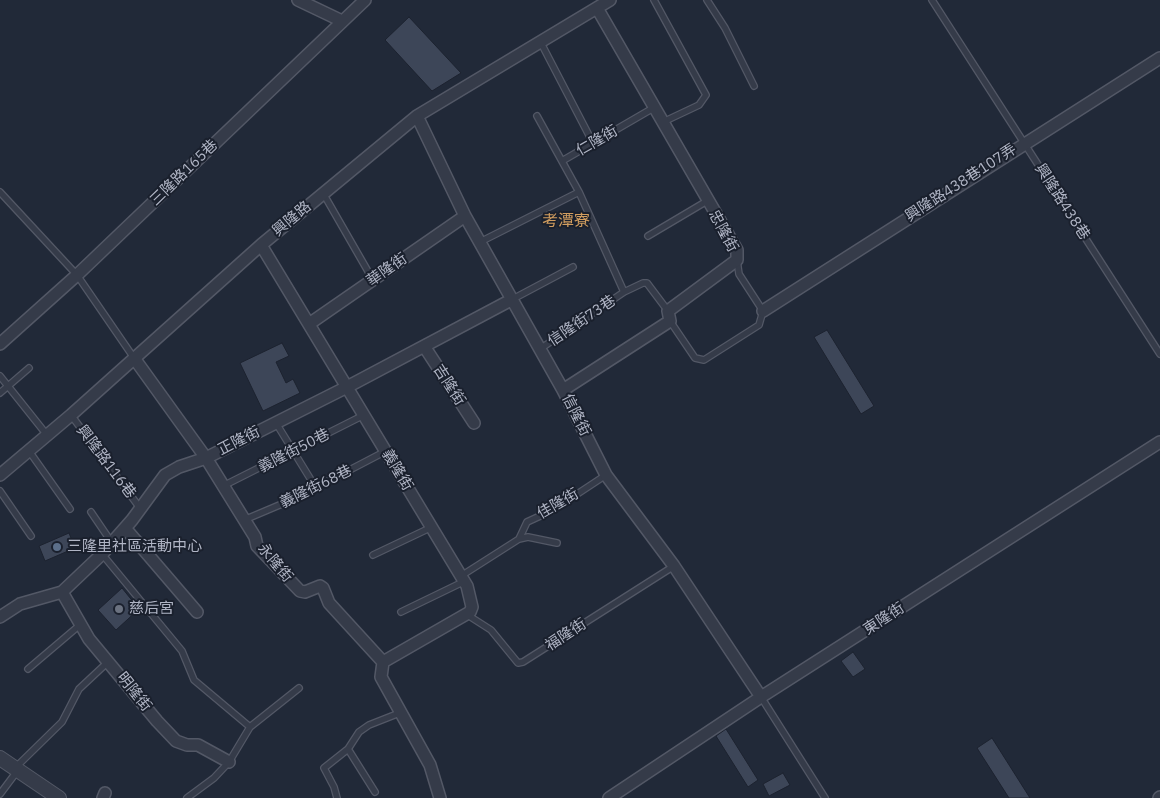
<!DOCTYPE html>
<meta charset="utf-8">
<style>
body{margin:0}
canvas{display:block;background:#212938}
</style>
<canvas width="1160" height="798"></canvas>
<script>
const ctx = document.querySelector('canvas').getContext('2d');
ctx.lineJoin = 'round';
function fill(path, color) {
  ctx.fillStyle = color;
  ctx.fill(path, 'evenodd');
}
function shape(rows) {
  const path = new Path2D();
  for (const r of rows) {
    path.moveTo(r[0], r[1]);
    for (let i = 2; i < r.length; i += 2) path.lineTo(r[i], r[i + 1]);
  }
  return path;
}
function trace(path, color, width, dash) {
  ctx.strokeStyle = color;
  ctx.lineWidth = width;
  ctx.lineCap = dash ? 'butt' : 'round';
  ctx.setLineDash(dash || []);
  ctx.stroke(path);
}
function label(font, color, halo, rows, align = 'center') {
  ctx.font = font + ' "IBM Plex Sans","Noto Sans TC",sans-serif';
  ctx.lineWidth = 4;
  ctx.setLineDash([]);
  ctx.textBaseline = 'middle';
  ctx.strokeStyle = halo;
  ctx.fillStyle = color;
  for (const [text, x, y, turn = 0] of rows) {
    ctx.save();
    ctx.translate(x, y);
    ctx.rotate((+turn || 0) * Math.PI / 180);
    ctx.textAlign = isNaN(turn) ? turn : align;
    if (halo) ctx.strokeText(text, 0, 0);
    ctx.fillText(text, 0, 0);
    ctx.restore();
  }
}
const building = shape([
 [409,17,461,73,432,91,385,40,409,17],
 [827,330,874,406,861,414,814,337,827,330],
 [282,343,289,356,276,362,286,383,293,379,300,393,263,411,240,363,282,343],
 [69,533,75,548,45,561,39,546,69,533],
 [122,588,139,609,116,630,98,610,122,588],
 [853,652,865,669,853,677,841,661,853,652],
 [726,729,758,780,748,787,716,736,726,729],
 [992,738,1030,798,1009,798,977,748,992,738],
 [783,773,790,785,769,796,763,784,783,773]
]);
fill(building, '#3d4658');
trace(building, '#1c222f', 1);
const service = shape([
 [654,0,706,95,699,105,663,122],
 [707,0,725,28,754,86],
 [932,0,1160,354],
 [541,43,593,143],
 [537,116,579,192,624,292],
 [562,161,655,107],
 [0,192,77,275,134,358],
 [323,193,373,280],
 [648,236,707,201],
 [480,242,579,192],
 [511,300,573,267],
 [670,321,695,358,704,360,759,325,763,311,739,274,737,260],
 [540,349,624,292,643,283,647,283,668,311],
 [0,376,47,435],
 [0,393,29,368],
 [71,415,140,508],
 [276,423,316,488],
 [29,451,70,509],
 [223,486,364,415],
 [0,491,31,536],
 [91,512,112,543],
 [244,520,296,498,386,451],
 [519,539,527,522,553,510,606,475],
 [102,554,182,651,194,680,250,727],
 [373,555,432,527],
 [461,576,519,539,528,537,557,543],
 [401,612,465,581],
 [466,614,491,630,518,663,523,662,674,566],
 [28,669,81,624],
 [761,697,825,798],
 [348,749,375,792],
 [16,767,62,722,79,689,109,661],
 [0,794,18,770],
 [187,798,214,778,229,762,250,727,299,688],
 [337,798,334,787,324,768,348,749,359,732,369,725,402,712]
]);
const minor = shape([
 [298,0,342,21],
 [417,116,465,216,563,390,606,475,674,566,761,697],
 [261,245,467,586,472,607,470,612,383,662],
 [763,311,1160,58],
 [309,324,465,216],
 [0,344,77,275,365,0],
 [424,346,474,423],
 [134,358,206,458,255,537,257,546,300,591,305,592,320,586,323,588,329,603,383,662,381,677,430,765,440,798],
 [563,390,670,321,668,311,737,260,737,250,597,8],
 [0,475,71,415,261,245,417,116,610,0],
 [125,528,197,612],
 [62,592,89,639,157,721,176,741,187,745,198,745,229,762],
 [0,617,20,604,62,592,102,554,132,520,165,475,179,467,206,458,347,387,511,300],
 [103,798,105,793],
 [609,798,761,697,1160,442],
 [1159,798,1160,797]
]);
const tertiary = shape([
 [0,758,59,798]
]);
trace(service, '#535866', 8);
trace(minor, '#535866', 14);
trace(tertiary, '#535866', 16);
trace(service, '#353b49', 5.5);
trace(minor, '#353b49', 11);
trace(tertiary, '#353b49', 14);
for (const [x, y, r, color] of [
 [57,547,5,"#5c6f8a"],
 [119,609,5,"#6b7280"]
]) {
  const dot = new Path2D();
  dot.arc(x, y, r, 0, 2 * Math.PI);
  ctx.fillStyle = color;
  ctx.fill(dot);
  trace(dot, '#1a202d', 2);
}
label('15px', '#b0b5c5', '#1a202d', [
 ["仁隆街",597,141,-30],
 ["三隆路165巷",184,173,-44],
 ["興隆路438巷107弄",961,183,-33],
 ["興隆路438巷",1062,202,57],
 ["興隆路",292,219,-40],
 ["忠隆街",723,231,62],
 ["華隆街",387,270,-35],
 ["信隆街73巷",582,321,-34],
 ["吉隆街",449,385,57],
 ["信隆街",576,415,63],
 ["正隆街",239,441,-27],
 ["義隆街50巷",294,451,-27],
 ["興隆路116巷",106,462,53],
 ["義隆街",397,470,59],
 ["義隆街68巷",316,487,-26],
 ["佳隆街",558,504,-30],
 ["永隆街",275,563,50],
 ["東隆街",884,619,-33],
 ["福隆街",566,635,-33],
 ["明隆街",134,692,51]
]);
label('15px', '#b0b5c5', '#1a202d', [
 ["三隆里社區活動中心",67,547],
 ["慈后宮",129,609]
], 'left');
label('16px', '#d19d5f', '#1a202d', [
 ["考潭寮",566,221]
]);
</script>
